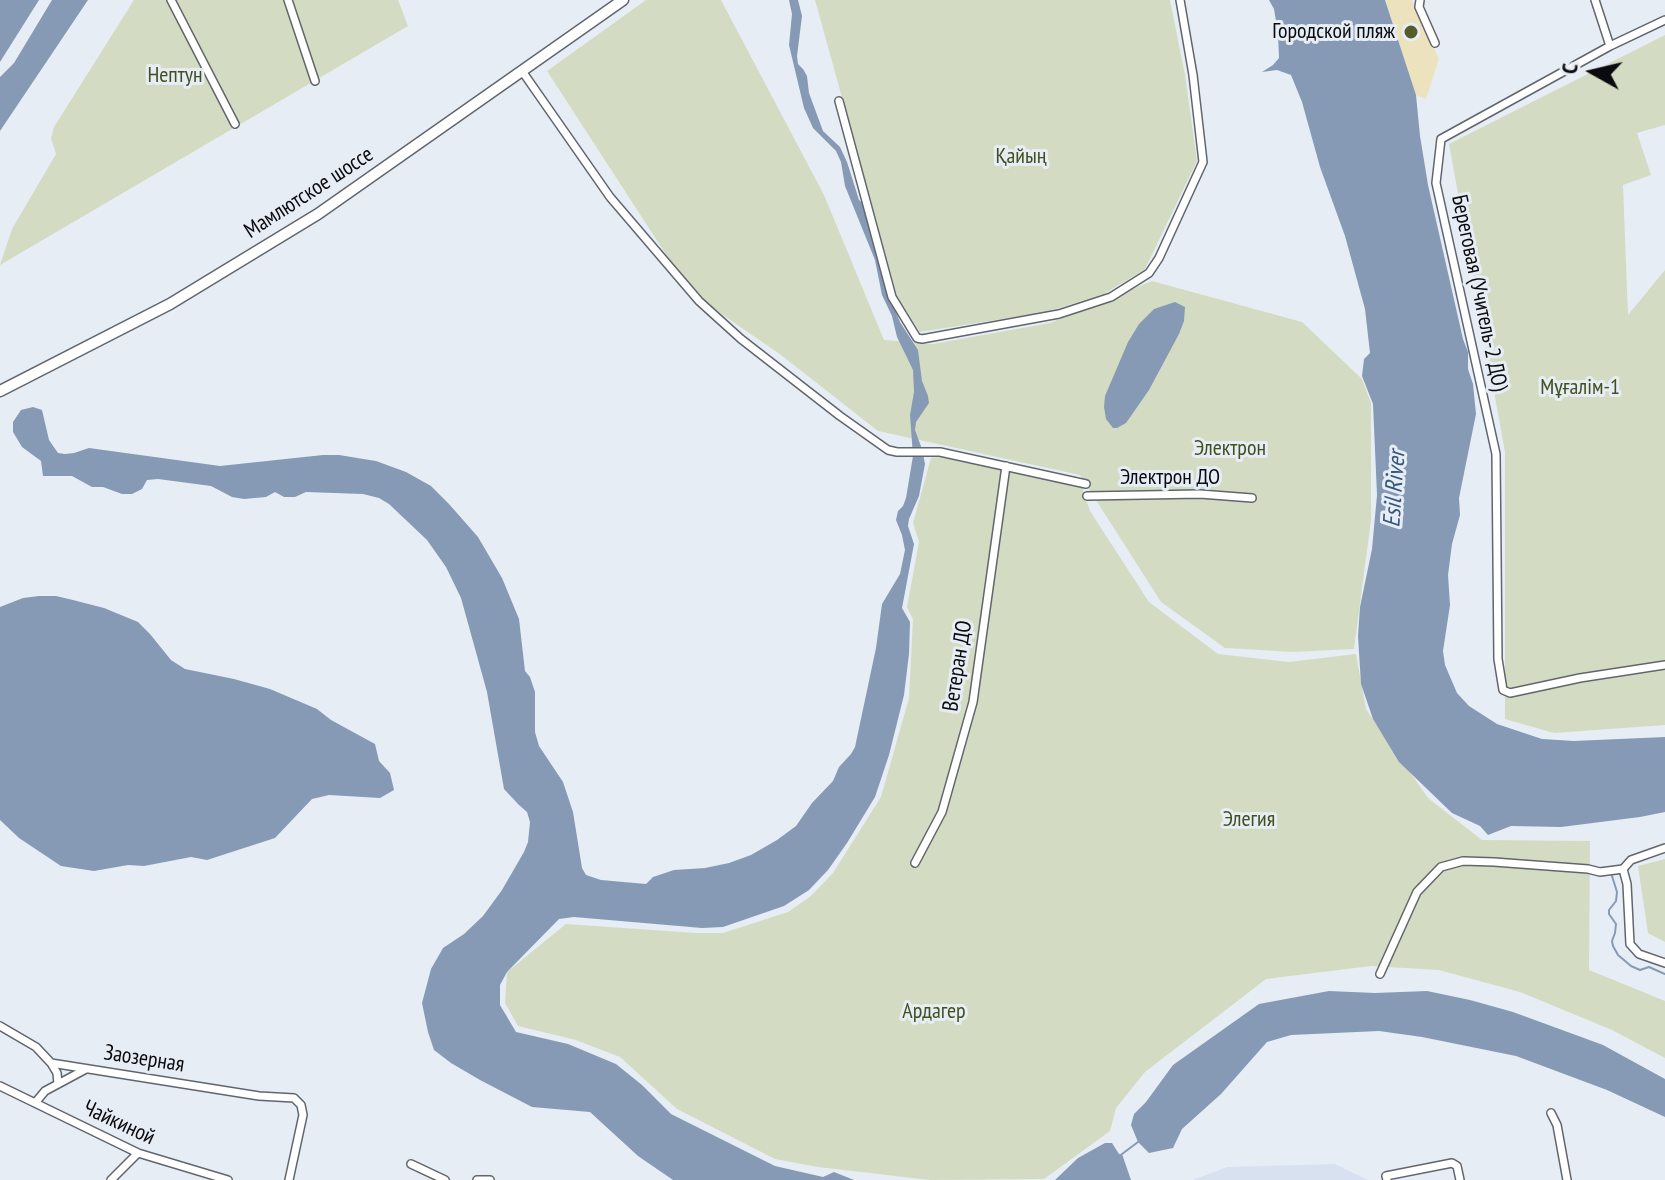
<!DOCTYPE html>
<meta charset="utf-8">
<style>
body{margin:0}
#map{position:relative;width:1665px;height:1180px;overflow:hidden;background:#e7edf5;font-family:"PT Sans Narrow",sans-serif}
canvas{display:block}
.north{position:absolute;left:1553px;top:32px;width:80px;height:80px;-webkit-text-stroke:6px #e7edf5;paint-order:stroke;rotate:278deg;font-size:22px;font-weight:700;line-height:32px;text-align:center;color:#0a0b0e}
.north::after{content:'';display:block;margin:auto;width:28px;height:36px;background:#0a0b0e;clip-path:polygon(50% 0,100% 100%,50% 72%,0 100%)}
</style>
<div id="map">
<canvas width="1665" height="1180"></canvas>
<div class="north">С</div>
</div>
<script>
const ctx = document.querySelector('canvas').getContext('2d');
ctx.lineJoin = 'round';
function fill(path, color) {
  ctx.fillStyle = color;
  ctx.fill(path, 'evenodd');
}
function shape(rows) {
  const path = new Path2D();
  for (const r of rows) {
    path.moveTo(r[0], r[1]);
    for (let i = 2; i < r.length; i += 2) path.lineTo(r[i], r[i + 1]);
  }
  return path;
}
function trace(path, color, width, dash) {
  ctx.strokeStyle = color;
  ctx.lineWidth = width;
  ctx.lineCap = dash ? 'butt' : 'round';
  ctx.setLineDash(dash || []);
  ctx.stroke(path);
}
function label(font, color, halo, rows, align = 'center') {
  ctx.font = font + ' "PT Sans Narrow",sans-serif';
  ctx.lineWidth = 6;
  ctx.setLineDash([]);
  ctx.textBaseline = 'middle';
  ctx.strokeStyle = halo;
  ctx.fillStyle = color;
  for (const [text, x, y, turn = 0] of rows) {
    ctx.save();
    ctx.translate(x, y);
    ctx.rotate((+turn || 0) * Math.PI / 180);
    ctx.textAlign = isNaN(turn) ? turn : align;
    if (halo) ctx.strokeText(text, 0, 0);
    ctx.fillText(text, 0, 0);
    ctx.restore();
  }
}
fill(shape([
 [1335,1164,1368,1180,1193,1180,1227,1167]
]), '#d8e1f0');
fill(shape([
 [134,0,398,0,408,26,0,265,12,229,56,154,51,138,54,127],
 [646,0,721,0,824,195,884,340,933,344,1050,323,1152,281,1302,322,1362,379,1371,403,1371,520,1354,649,1293,652,1225,648,1161,602,1080,475,878,431,781,355,691,293,547,71],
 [815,0,1170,0,1185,75,1197,161,1145,269,1104,294,1046,312,920,332,897,296],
 [1665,35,1665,125,1637,133,1651,175,1623,185,1628,315,1665,270,1665,725,1554,733,1505,719,1505,452,1449,144],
 [940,457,1082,487,1090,511,1149,602,1218,654,1289,662,1356,654,1366,709,1428,798,1482,840,1590,841,1589,970,1665,1001,1665,1058,1612,1030,1520,992,1439,970,1371,966,1266,979,1145,1072,1116,1108,1110,1131,1044,1179,930,1180,818,1167,775,1159,677,1109,620,1057,576,1040,518,1026,505,1003,507,972,566,924,696,933,723,933,788,912,811,896,833,873,881,797,909,698,913,619,907,607,919,542,913,523,931,458],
 [1665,859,1665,942,1648,933,1638,866]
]), '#d3dcc2');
fill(shape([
 [1385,0,1412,0,1439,59,1426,99,1416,95]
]), '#ece3be');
fill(shape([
 [0,0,39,0,0,62],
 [52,0,88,0,0,131,0,77,14,63],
 [789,0,798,0,802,16,797,56,798,64,803,69,807,76,809,93,823,131,840,147,847,162,859,200,865,205,869,213,871,236,878,249,886,289,900,322,918,350,922,381,928,396,929,403,916,422,915,430,922,449,925,464,919,496,909,519,908,526,914,544,902,608,910,622,909,654,904,695,889,755,875,797,847,843,828,870,809,890,784,906,723,927,702,928,574,917,559,919,507,972,500,985,500,1005,516,1032,568,1044,616,1064,642,1085,671,1114,775,1166,823,1177,834,1172,854,1180,673,1180,638,1156,590,1112,532,1107,480,1080,451,1063,434,1050,428,1032,422,1003,431,969,443,948,464,934,483,916,502,890,524,852,528,842,530,822,527,812,519,805,504,789,487,692,461,598,446,567,427,540,389,504,379,498,363,494,306,492,295,497,284,497,275,492,266,497,244,499,232,497,211,486,158,479,147,480,142,489,132,494,122,494,103,487,92,487,72,476,43,476,41,461,22,447,13,432,13,422,21,410,33,407,42,410,49,440,58,453,65,454,74,453,89,448,220,466,323,455,339,455,376,461,406,472,431,486,449,504,478,537,502,578,519,619,525,671,530,677,535,692,535,732,539,746,563,782,573,812,582,868,586,875,601,880,646,884,653,877,674,870,705,868,729,863,751,855,777,840,796,826,812,803,833,781,839,767,851,754,855,747,876,648,882,604,900,574,905,550,902,535,896,520,898,511,903,506,906,498,913,456,910,415,914,392,913,370,897,337,892,316,882,295,875,260,845,186,841,162,836,151,813,128,804,108,789,45,792,14],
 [1269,0,1385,0,1416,95,1420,136,1428,185,1463,339,1468,352,1468,369,1473,384,1476,414,1459,498,1460,515,1452,544,1448,575,1450,605,1443,651,1445,665,1457,693,1469,706,1497,724,1542,739,1574,741,1665,737,1665,812,1640,817,1561,827,1511,826,1488,835,1480,826,1452,813,1399,762,1373,719,1361,684,1358,636,1360,607,1372,549,1377,495,1373,404,1362,376,1364,359,1370,353,1365,309,1345,236,1320,167,1302,102,1291,75,1277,70,1262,72,1273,65,1279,58,1278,33,1274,9],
 [1175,302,1185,307,1184,321,1179,334,1149,390,1133,413,1126,423,1117,428,1113,428,1106,419,1104,407,1105,396,1128,342,1139,324,1154,309],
 [39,596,56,596,73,600,104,608,138,622,150,634,171,660,185,669,234,679,270,689,317,709,331,720,375,744,379,761,390,773,394,790,380,798,329,795,312,799,275,838,207,860,191,857,144,866,128,865,94,871,61,866,19,838,0,820,0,607,23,598],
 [1329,991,1375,993,1427,991,1470,1000,1513,1012,1603,1045,1665,1079,1665,1117,1607,1090,1516,1056,1422,1037,1379,1031,1291,1035,1267,1042,1221,1094,1182,1129,1173,1148,1149,1153,1138,1142,1131,1125,1134,1114,1146,1102,1173,1065,1259,1004],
 [1105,1143,1112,1143,1119,1154,1122,1154,1131,1180,1055,1180,1078,1158]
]), '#869ab5');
trace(shape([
 [1612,876,1617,892,1616,901,1609,910,1609,914,1616,924,1615,933,1612,941,1613,946,1618,955,1631,966,1640,970,1649,967,1665,974],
 [1122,1154,1138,1142]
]), '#869ab5', 2);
const minor = shape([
 [171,0,235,124],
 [288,0,315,81],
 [1420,0,1419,7,1435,43],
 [1595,0,1610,46],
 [1665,20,1610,46,1441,139,1436,183,1496,454,1498,659,1503,690,1510,693,1580,678,1665,665],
 [522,71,610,197,699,301,741,339,840,416,888,450,897,452,940,452,1086,484],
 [839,101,892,297,917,338,922,339,1059,314,1111,297,1149,273,1159,258,1203,162,1193,75,1180,0],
 [1087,496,1200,494,1252,498],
 [915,863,942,812,973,702,1006,466],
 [1623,869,1627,884,1630,944,1639,954,1665,963],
 [1380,974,1417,892,1441,867,1463,861,1494,862,1588,869,1600,872,1623,869,1631,860,1665,848],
 [0,1026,36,1047,51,1063,259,1096,294,1098,301,1105,303,1115,289,1180],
 [51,1063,57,1073,58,1084],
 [0,1086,138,1153,228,1180],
 [35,1103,45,1091,86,1069],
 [1551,1113,1557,1125,1567,1180],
 [411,1164,445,1180],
 [111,1180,138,1153],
 [477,1180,490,1180],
 [1387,1180,1386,1176,1452,1163,1457,1166,1460,1180]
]);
const highway = shape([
 [0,391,170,304,318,214,623,0]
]);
trace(minor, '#61656d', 10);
trace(highway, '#61656d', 13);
trace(minor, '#fff', 7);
trace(highway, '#fff', 10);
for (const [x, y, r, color] of [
 [1411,32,8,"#555c2a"]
]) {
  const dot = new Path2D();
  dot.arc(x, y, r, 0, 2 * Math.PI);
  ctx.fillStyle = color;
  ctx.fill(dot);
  trace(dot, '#e7edf5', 3);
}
label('22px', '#0a0b0e', '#e7edf5', [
 ["Городской пляж",1395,32]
], 'right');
label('22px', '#42501e', '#e7edf5', [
 ["Нептун",175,76],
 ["Қайың",1021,157],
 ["Мұғалім-1",1580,388],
 ["Электрон",1230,449],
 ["Элегия",1249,820],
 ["Ардагер",934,1012]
]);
label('22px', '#0a0b0e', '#e7edf5', [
 ["Мамлютское шоссе",309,193,-33],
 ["Береговая (Учитель-2 ДО)",1479,293,78],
 ["Электрон ДО",1170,478],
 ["Ветеран ДО",958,666,-81],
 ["Заозерная",144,1059,9],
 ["Чайкиной",119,1123,25]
]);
label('italic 24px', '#36557e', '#e7edf5', [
 ["Esil River",1395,489,-86]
]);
</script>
